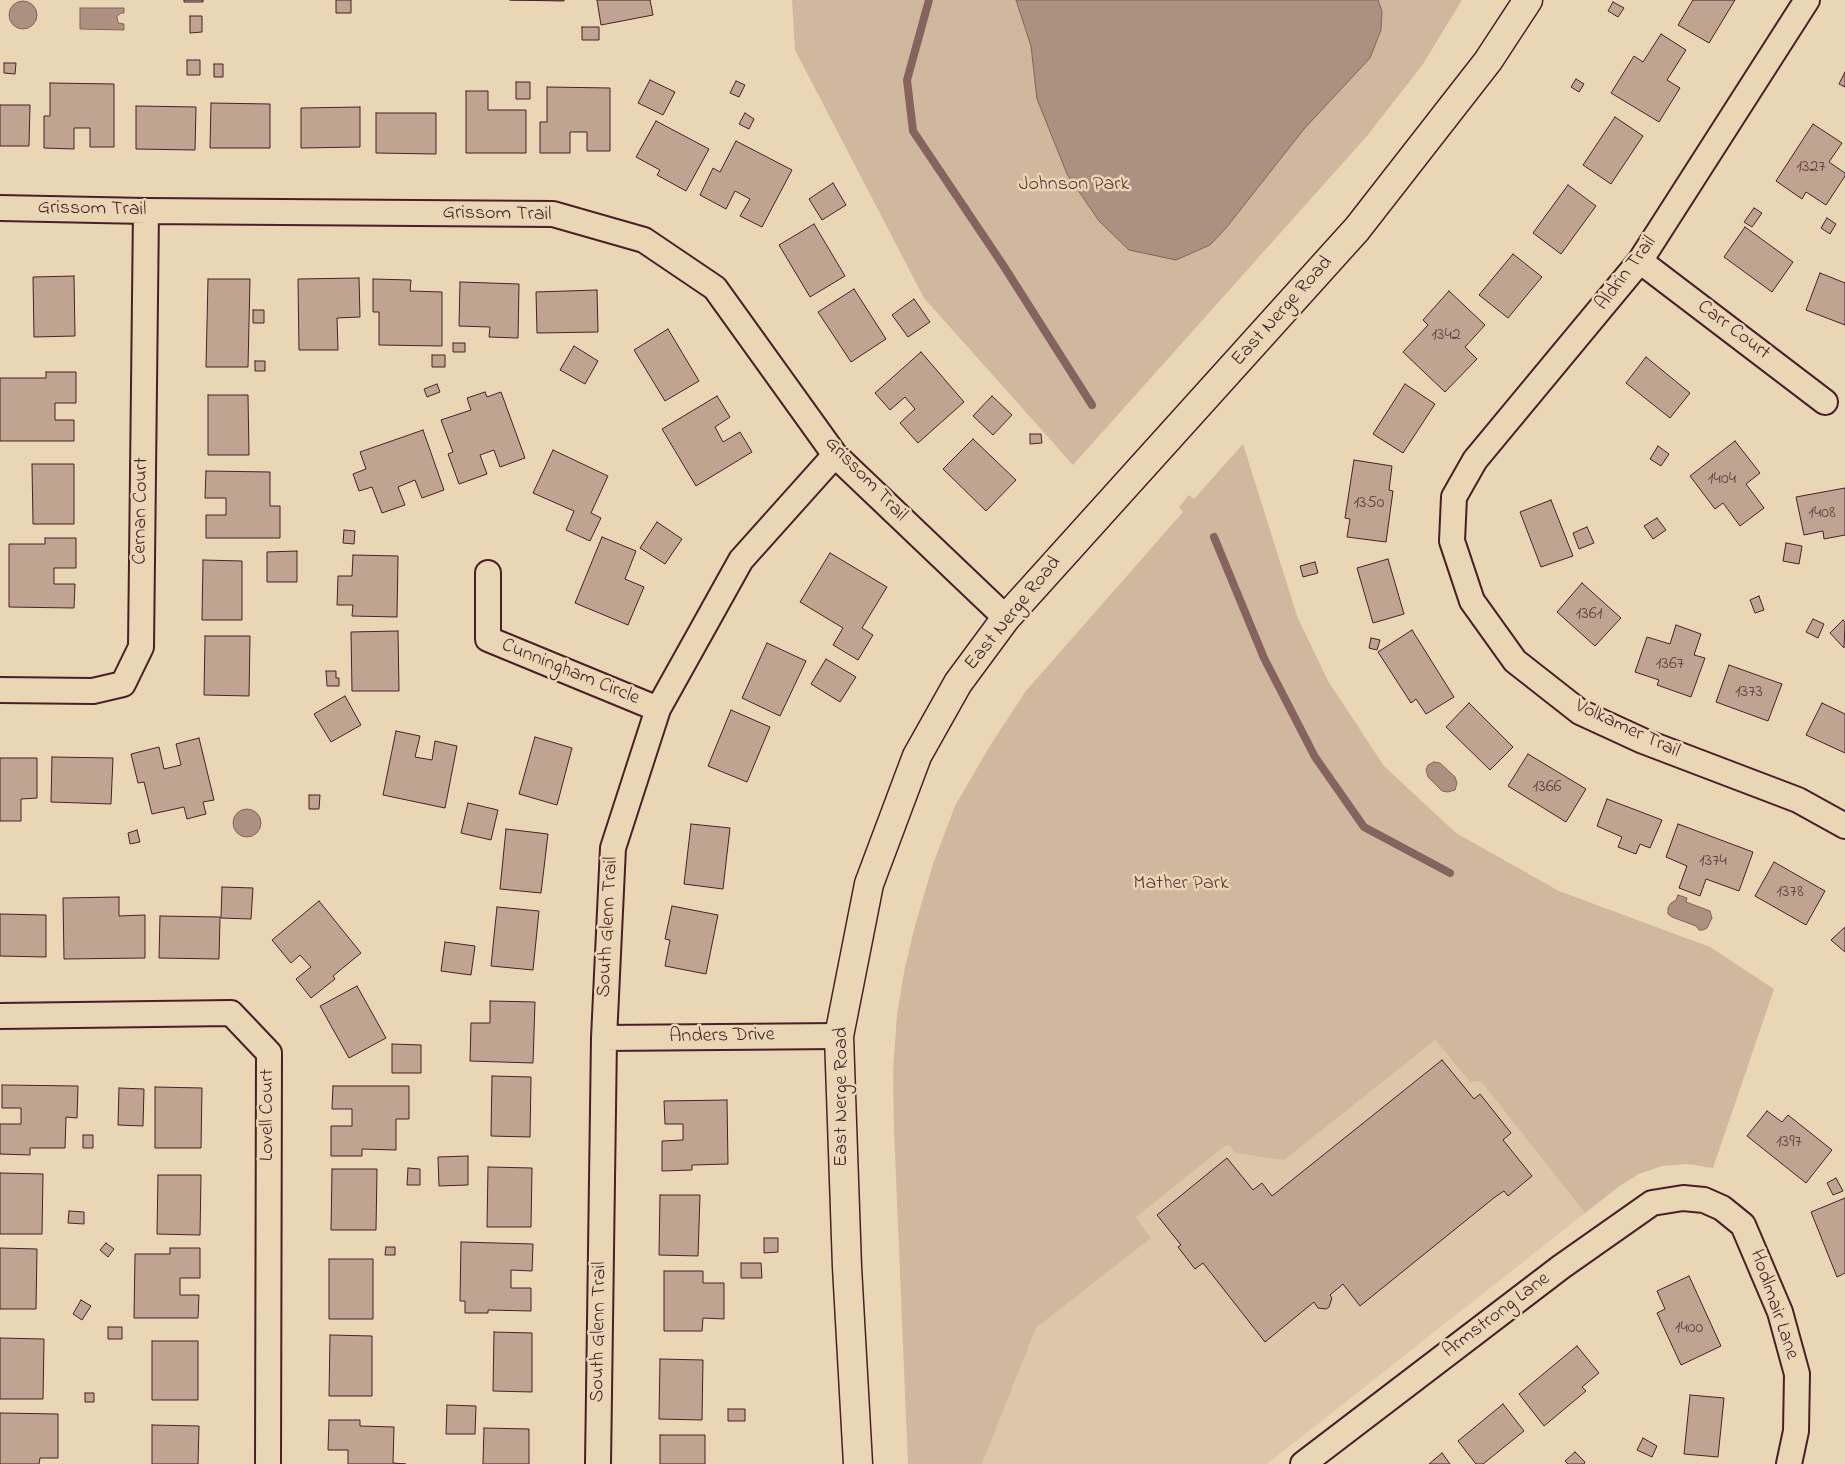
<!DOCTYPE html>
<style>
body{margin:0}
canvas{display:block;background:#e9d6b4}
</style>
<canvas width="1845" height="1464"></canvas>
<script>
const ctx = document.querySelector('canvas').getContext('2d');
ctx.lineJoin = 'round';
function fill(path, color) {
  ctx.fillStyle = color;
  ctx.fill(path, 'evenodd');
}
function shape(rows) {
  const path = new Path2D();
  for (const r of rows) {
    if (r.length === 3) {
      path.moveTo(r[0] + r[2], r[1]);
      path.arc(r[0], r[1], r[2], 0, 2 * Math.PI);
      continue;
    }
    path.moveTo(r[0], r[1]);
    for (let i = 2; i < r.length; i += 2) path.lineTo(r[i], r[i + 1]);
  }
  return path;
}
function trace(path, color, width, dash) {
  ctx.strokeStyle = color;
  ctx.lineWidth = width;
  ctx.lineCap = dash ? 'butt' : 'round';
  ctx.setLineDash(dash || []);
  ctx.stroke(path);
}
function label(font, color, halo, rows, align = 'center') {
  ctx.font = font + ' "Indie Flower",sans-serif';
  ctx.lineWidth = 5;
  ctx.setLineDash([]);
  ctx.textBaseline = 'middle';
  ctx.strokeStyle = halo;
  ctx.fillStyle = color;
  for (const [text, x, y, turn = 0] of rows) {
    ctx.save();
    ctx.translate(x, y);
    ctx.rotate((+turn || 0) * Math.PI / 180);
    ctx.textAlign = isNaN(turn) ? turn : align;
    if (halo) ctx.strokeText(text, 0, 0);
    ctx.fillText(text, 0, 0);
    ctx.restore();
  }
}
fill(shape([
 [1435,1040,1470,1082,1481,1080,1585,1213,1267,1464,982,1464,1036,1328,1151,1238,1136,1217,1225,1146,1234,1143]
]), '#dcc7aa');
fill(shape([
 [792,0,1462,0,1423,64,1367,136,1073,465,924,298,795,50],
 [1243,444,1297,616,1328,681,1384,766,1456,833,1559,891,1710,947,1774,989,1713,1168,1687,1164,1662,1166,1639,1174,1621,1185,1585,1213,1481,1081,1470,1082,1435,1040,1284,1160,1235,1153,1229,1145,1225,1146,1140,1214,1136,1217,1151,1238,1036,1328,982,1464,908,1464,894,1129,893,1071,897,1015,905,967,916,922,933,864,955,806,988,749,1025,692,1183,512,1179,507,1189,495,1194,499]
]), '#cfb89e');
const water = shape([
 [1016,0,1378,0,1382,11,1381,30,1370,58,1304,129,1226,228,1210,245,1176,260,1129,250,1099,221,1067,174,1037,99,1031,46,1016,0],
 [23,15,14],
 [80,8,124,8,124,13,121,13,117,16,118,23,124,24,124,30,80,29,80,8],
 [1434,762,1440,763,1455,777,1457,783,1455,790,1448,792,1442,791,1428,777,1426,770,1428,765,1434,762],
 [247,823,14],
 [1678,895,1687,898,1686,902,1710,911,1712,918,1707,928,1703,930,1699,930,1696,926,1672,917,1668,914,1668,908,1671,903,1676,900,1678,895]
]);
fill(water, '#ac9080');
trace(water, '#85635e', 1);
trace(shape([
 [929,0,907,80,913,131,1003,265,1092,405],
 [1214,537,1264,658,1315,757,1364,827,1450,873]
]), '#85635e', 8);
const building = shape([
 [184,0,203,0,203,2,184,2,184,0],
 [336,0,351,0,351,13,336,13,336,0],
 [510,0,564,0,564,1,510,0],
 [597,0,650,0,653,15,601,25,597,0],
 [1693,0,1735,0,1709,43,1678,25,1693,0],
 [1613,2,1624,8,1618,17,1608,11,1613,2],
 [190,16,202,16,202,32,190,33,190,16],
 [582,27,599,27,599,40,582,40,582,27],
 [1661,34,1686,50,1667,80,1680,88,1659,122,1611,93,1634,56,1643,62,1661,34],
 [187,60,200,60,200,75,187,75,187,60],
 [4,63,16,63,15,74,4,73,4,63],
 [214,64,223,64,223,77,214,77,214,64],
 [1845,72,1845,87,1839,84,1845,72],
 [1576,79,1584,84,1579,92,1571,87,1576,79],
 [650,80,675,92,663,115,638,103,650,80],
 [736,81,745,85,739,97,730,93,736,81],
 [516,82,530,82,530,99,516,99,516,82],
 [50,83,114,84,114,147,90,147,90,128,74,128,74,149,44,148,44,116,50,116,50,83],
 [547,87,610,88,610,151,587,151,587,132,570,132,570,153,540,153,540,122,547,122,547,87],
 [466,91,488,91,488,110,526,110,526,153,466,153,466,91],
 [211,103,270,104,270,148,210,148,211,103],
 [0,105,30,105,29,146,0,146,0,105],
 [136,106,196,107,195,150,136,149,136,106],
 [360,107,360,147,301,148,301,108,360,107],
 [376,113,436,113,436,154,376,153,376,113],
 [745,113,754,119,749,129,739,124,745,113],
 [1615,117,1643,136,1611,184,1583,165,1615,117],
 [656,121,709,149,686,191,657,175,660,170,636,157,656,121],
 [1813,124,1842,143,1829,162,1845,173,1845,176,1826,205,1806,192,1802,199,1776,181,1813,124],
 [736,141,792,170,762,227,740,216,750,199,735,191,726,209,700,195,713,168,720,172,736,141],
 [833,183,846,205,822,220,809,199,833,183],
 [1568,185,1596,206,1561,254,1533,233,1568,185],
 [1754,208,1762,213,1752,227,1744,222,1754,208],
 [1827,218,1836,224,1830,234,1821,228,1827,218],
 [814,224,845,276,810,297,779,245,814,224],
 [1745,227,1793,262,1772,292,1724,257,1745,227],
 [1513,254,1542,277,1508,318,1479,295,1513,254],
 [1820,273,1845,283,1845,325,1806,310,1820,273],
 [74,276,75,336,34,337,33,277,74,276],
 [359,278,360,317,337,318,338,350,299,350,298,279,359,278],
 [208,279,250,279,248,367,206,367,208,279],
 [373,279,411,280,410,291,442,292,442,346,379,345,379,312,373,312,373,279],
 [460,282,519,284,518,338,489,337,490,327,459,326,460,282],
 [854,289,886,339,851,362,818,312,854,289],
 [597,290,598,332,537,333,536,292,597,290],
 [1449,291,1485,325,1465,347,1477,359,1445,392,1403,352,1428,325,1423,320,1449,291],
 [914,299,930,322,908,337,892,315,914,299],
 [253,310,264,310,264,323,253,323,253,310],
 [668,329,699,381,665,401,634,350,668,329],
 [453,343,465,343,465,352,453,352,453,343],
 [574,346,598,361,585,384,560,370,574,346],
 [921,352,964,402,918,443,900,423,915,409,905,397,890,410,875,393,921,352],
 [432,355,445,355,445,367,432,367,432,355],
 [1646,357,1690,393,1670,418,1626,383,1646,357],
 [255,361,265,361,265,371,255,371,255,361],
 [46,372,76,372,76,403,55,403,55,420,74,420,74,441,0,441,0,378,46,378,46,372],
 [437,384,440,392,427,397,424,389,437,384],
 [1405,384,1435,404,1403,453,1373,434,1405,384],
 [485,392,487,397,501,392,525,458,500,467,494,450,480,455,487,474,459,484,448,454,453,452,441,420,471,410,467,398,485,392],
 [208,395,248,395,249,455,208,455,208,395],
 [717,396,730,417,715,427,723,442,740,432,752,452,696,486,662,429,717,396],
 [992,396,1012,415,993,435,973,416,992,396],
 [423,430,444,490,422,498,415,480,398,487,405,505,382,513,372,487,359,491,353,474,366,469,360,452,423,430],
 [1030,434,1041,434,1042,443,1030,444,1030,434],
 [973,439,1016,480,986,511,943,469,973,439],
 [1735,441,1760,473,1746,484,1764,508,1740,526,1723,503,1715,509,1690,476,1735,441],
 [1658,446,1669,454,1661,466,1650,459,1658,446],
 [553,450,608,476,591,513,601,518,590,541,566,530,574,511,533,493,553,450],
 [1354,460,1392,466,1389,490,1393,491,1386,542,1347,537,1350,519,1345,518,1354,460],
 [32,464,74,464,74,524,33,524,32,464],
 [206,471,270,472,270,506,280,506,280,538,206,538,206,515,226,515,226,498,205,498,206,471],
 [1845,488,1845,535,1824,539,1823,531,1804,535,1796,497,1845,488],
 [1551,500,1573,556,1541,567,1520,512,1551,500],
 [1657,518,1666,530,1653,539,1644,526,1657,518],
 [657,522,682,539,665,564,640,548,657,522],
 [1587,527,1594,543,1579,549,1573,533,1587,527],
 [344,530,355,531,354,544,343,543,344,530],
 [602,537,636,551,625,579,644,587,628,625,575,603,602,537],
 [45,538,76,538,76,568,54,568,54,584,75,584,74,608,9,607,9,544,45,544,45,538],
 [1786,543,1802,546,1799,564,1783,561,1786,543],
 [297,551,297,582,267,582,267,552,297,551],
 [830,553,887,587,862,628,873,635,858,660,833,645,843,628,800,602,830,553],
 [353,555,398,556,397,617,352,616,353,605,337,605,338,576,352,576,353,555],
 [1388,559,1404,614,1373,623,1357,568,1388,559],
 [203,560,242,561,242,620,202,620,203,560],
 [1315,562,1318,573,1303,577,1300,566,1315,562],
 [1582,583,1621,618,1595,646,1557,612,1582,583],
 [1759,596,1764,610,1755,613,1750,600,1759,596],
 [1813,619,1824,624,1818,638,1806,632,1813,619],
 [1843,620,1845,622,1844,648,1830,633,1843,620],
 [1676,625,1701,634,1694,655,1705,658,1691,697,1657,685,1659,680,1635,672,1647,637,1670,644,1676,625],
 [1412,630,1454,697,1426,714,1416,699,1411,703,1378,652,1412,630],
 [398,631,399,691,352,691,351,632,398,631],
 [205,636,250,636,249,696,204,695,205,636],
 [1371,638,1380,640,1377,650,1369,648,1371,638],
 [767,643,806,661,780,716,742,698,767,643],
 [826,659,856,677,840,702,811,684,826,659],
 [1729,665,1782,684,1768,721,1716,702,1729,665],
 [326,671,336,671,336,678,339,678,339,686,327,686,326,671],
 [345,696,361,725,331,742,314,714,345,696],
 [1469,703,1513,747,1490,770,1446,727,1469,703],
 [1822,703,1845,714,1845,753,1806,735,1822,703],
 [731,710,770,727,747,782,708,766,731,710],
 [396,731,420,736,415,757,432,760,435,741,457,746,445,808,383,795,396,731],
 [535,737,572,748,557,805,519,794,535,737],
 [199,738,214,800,203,802,206,814,187,819,184,807,152,814,144,782,138,783,131,754,159,747,164,769,181,765,176,744,199,738],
 [1528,754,1586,789,1566,822,1508,786,1528,754],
 [52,757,113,758,111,804,51,802,52,757],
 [0,758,37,758,37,798,21,799,21,821,0,821,0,758],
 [309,795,320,795,319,809,309,809,309,795],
 [1607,799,1662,820,1650,848,1640,844,1636,854,1618,847,1622,837,1597,826,1607,799],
 [468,803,498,810,491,840,461,833,468,803],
 [691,824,730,828,723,889,684,884,691,824],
 [1678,824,1753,852,1739,891,1706,879,1700,896,1679,888,1687,866,1666,857,1678,824],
 [506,829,548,834,541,893,500,889,506,829],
 [137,830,140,842,130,844,128,833,137,830],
 [1774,862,1825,891,1806,925,1755,896,1774,862],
 [222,887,253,888,251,919,221,918,222,887],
 [119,897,119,916,145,915,145,958,64,959,63,898,119,897],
 [319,901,361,953,333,976,335,979,311,998,296,979,311,967,300,955,291,963,272,940,319,901],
 [672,906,718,915,706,974,665,966,670,940,665,939,672,906],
 [497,907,539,911,533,970,491,966,497,907],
 [0,914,46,915,46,957,0,956,0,914],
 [160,916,220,917,219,959,159,958,160,916],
 [1845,927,1845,952,1831,940,1845,927],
 [445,942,475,946,471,975,441,971,445,942],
 [357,986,386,1038,349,1058,320,1006,357,986],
 [490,1001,535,1002,533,1063,470,1061,471,1023,490,1023,490,1001],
 [392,1044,421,1045,421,1073,392,1073,392,1044],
 [1442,1060,1474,1099,1480,1094,1511,1133,1503,1140,1532,1176,1508,1196,1504,1191,1495,1197,1360,1306,1343,1284,1330,1295,1332,1298,1329,1307,1326,1309,1318,1308,1314,1302,1265,1342,1203,1263,1195,1269,1178,1247,1181,1245,1157,1215,1227,1158,1253,1190,1262,1183,1272,1196,1442,1060],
 [492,1076,531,1077,530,1137,491,1136,492,1076],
 [2,1085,78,1086,77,1118,66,1117,65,1148,30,1148,30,1155,0,1154,0,1124,21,1124,21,1108,2,1108,2,1085],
 [333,1086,409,1086,409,1119,396,1119,396,1150,362,1149,362,1156,331,1156,331,1126,352,1126,352,1109,332,1109,333,1086],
 [155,1087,202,1088,201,1148,155,1148,155,1087],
 [119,1088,144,1089,143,1126,118,1125,119,1088],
 [727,1100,728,1164,692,1165,692,1170,662,1171,662,1141,683,1140,683,1124,665,1124,664,1101,727,1100],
 [1767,1111,1782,1122,1788,1115,1832,1150,1806,1183,1747,1136,1767,1111],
 [83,1135,93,1135,93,1148,83,1148,83,1135],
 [468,1156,468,1185,439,1186,438,1157,468,1156],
 [488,1167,532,1168,531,1227,487,1227,488,1167],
 [408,1168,420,1169,420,1185,407,1185,408,1168],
 [332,1169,377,1169,376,1230,331,1230,332,1169],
 [0,1173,43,1174,42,1234,0,1234,0,1173],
 [158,1175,201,1175,200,1235,157,1234,158,1175],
 [1836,1178,1843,1191,1833,1195,1827,1183,1836,1178],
 [660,1195,700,1195,698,1256,659,1255,660,1195],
 [1845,1198,1845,1273,1837,1277,1811,1212,1845,1198],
 [69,1211,84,1212,84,1224,68,1223,69,1211],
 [764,1238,778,1238,778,1252,764,1253,764,1238],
 [461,1242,533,1244,532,1271,511,1270,511,1288,531,1288,531,1311,488,1310,488,1313,465,1313,465,1301,460,1301,461,1242],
 [106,1243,114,1249,108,1257,100,1250,106,1243],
 [386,1247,395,1247,395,1255,385,1255,386,1247],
 [0,1248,37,1249,36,1309,0,1309,0,1248],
 [170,1248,200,1248,200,1278,180,1278,180,1295,199,1295,198,1318,134,1318,135,1254,170,1254,170,1248],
 [329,1259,373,1259,373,1319,329,1319,329,1259],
 [741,1263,761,1263,762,1278,741,1278,741,1263],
 [664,1271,703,1271,703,1283,724,1283,724,1319,703,1318,702,1331,664,1331,664,1271],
 [1689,1276,1721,1346,1681,1365,1657,1313,1665,1309,1657,1291,1689,1276],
 [81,1300,91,1306,82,1320,73,1314,81,1300],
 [108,1327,122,1327,122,1339,108,1339,108,1327],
 [494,1332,532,1333,532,1392,493,1391,494,1332],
 [330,1335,372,1336,372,1396,329,1396,330,1335],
 [0,1338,44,1339,43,1399,0,1399,0,1338],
 [152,1341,198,1341,198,1400,152,1400,152,1341],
 [1577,1346,1599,1373,1582,1387,1586,1391,1544,1426,1519,1394,1577,1346],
 [660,1359,703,1360,702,1420,659,1419,660,1359],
 [85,1393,94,1393,94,1402,85,1402,85,1393],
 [1690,1395,1724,1398,1718,1457,1684,1454,1690,1395],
 [1503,1404,1524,1431,1483,1464,1476,1464,1458,1441,1503,1404],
 [447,1405,476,1406,475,1434,446,1434,447,1405],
 [728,1409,745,1409,745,1421,728,1421,728,1409],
 [0,1413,58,1414,58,1458,40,1458,39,1464,0,1464,0,1413],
 [329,1420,360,1420,360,1426,394,1427,393,1463,406,1464,348,1464,348,1450,328,1450,329,1420],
 [152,1425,199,1426,198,1464,152,1464,152,1425],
 [484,1428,529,1429,529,1464,483,1464,484,1428],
 [660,1435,705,1435,705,1464,660,1464,660,1435],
 [1643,1438,1657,1446,1652,1457,1637,1450,1643,1438],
 [1575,1452,1585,1462,1584,1464,1568,1464,1565,1461,1575,1452],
 [1442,1453,1450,1464,1429,1464,1442,1453]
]);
fill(building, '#bfa591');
trace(building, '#4a1f2b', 1);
const minor = shape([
 [1807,0,1640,261,1475,460,1454,497,1452,541,1472,601,1515,661,1580,712,1643,741,1798,800,1845,826],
 [0,208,146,211,553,214,644,240,715,288,835,455,1006,618],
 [1640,261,1825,402],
 [488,573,488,639,658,709],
 [0,690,93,691,123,684,141,647,146,211],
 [0,1016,231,1013,269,1053,268,1464],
 [604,1038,839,1036],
 [598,1464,604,1038,613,848,658,709,741,560,835,455],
 [1303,1464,1561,1267,1652,1203,1683,1198,1704,1200,1722,1208,1743,1225,1780,1312,1797,1374,1796,1431,1789,1464]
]);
const secondary = shape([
 [858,1464,847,1267,839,1036,869,884,917,756,958,683,1006,618,1357,229,1488,61,1528,0]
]);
trace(minor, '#4a1f2b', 28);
trace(secondary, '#4a1f2b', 31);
trace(minor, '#e9d6b4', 24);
trace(secondary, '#e9d6b4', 28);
label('18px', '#674044', null, [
 ["1327",1811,168],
 ["1342",1446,336],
 ["1404",1722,480],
 ["1350",1369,504],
 ["1408",1822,514],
 ["1361",1589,615],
 ["1367",1670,665],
 ["1373",1749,693],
 ["1366",1547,788],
 ["1374",1713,862],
 ["1378",1790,893],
 ["1397",1789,1143],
 ["1400",1689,1329]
]);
label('20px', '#5e363c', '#e9d6b4', [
 ["Johnson Park",1074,186],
 ["Mather Park",1181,885]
]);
label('20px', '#4a1f2b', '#e9d6b4', [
 ["Grissom Trail",92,210,1],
 ["Grissom Trail",497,215,1],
 ["Aldrin Trail",1627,274,-53],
 ["East Nerge Road",1283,312,-48],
 ["Carr Court",1733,331,37],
 ["Grissom Trail",865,480,46],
 ["Cernan Court",142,511,-89],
 ["East Nerge Road",1014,614,-51],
 ["Cunningham Circle",570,673,22],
 ["Volkamer Trail",1627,730,25],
 ["South Glenn Trail",609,927,-87],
 ["Anders Drive",722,1037,-1],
 ["East Nerge Road",843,1097,-90],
 ["Lovell Court",269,1115,-90],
 ["Hodlmair Lane",1773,1305,71],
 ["Armstrong Lane",1497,1316,-37],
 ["South Glenn Trail",600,1332,-89]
]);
</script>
